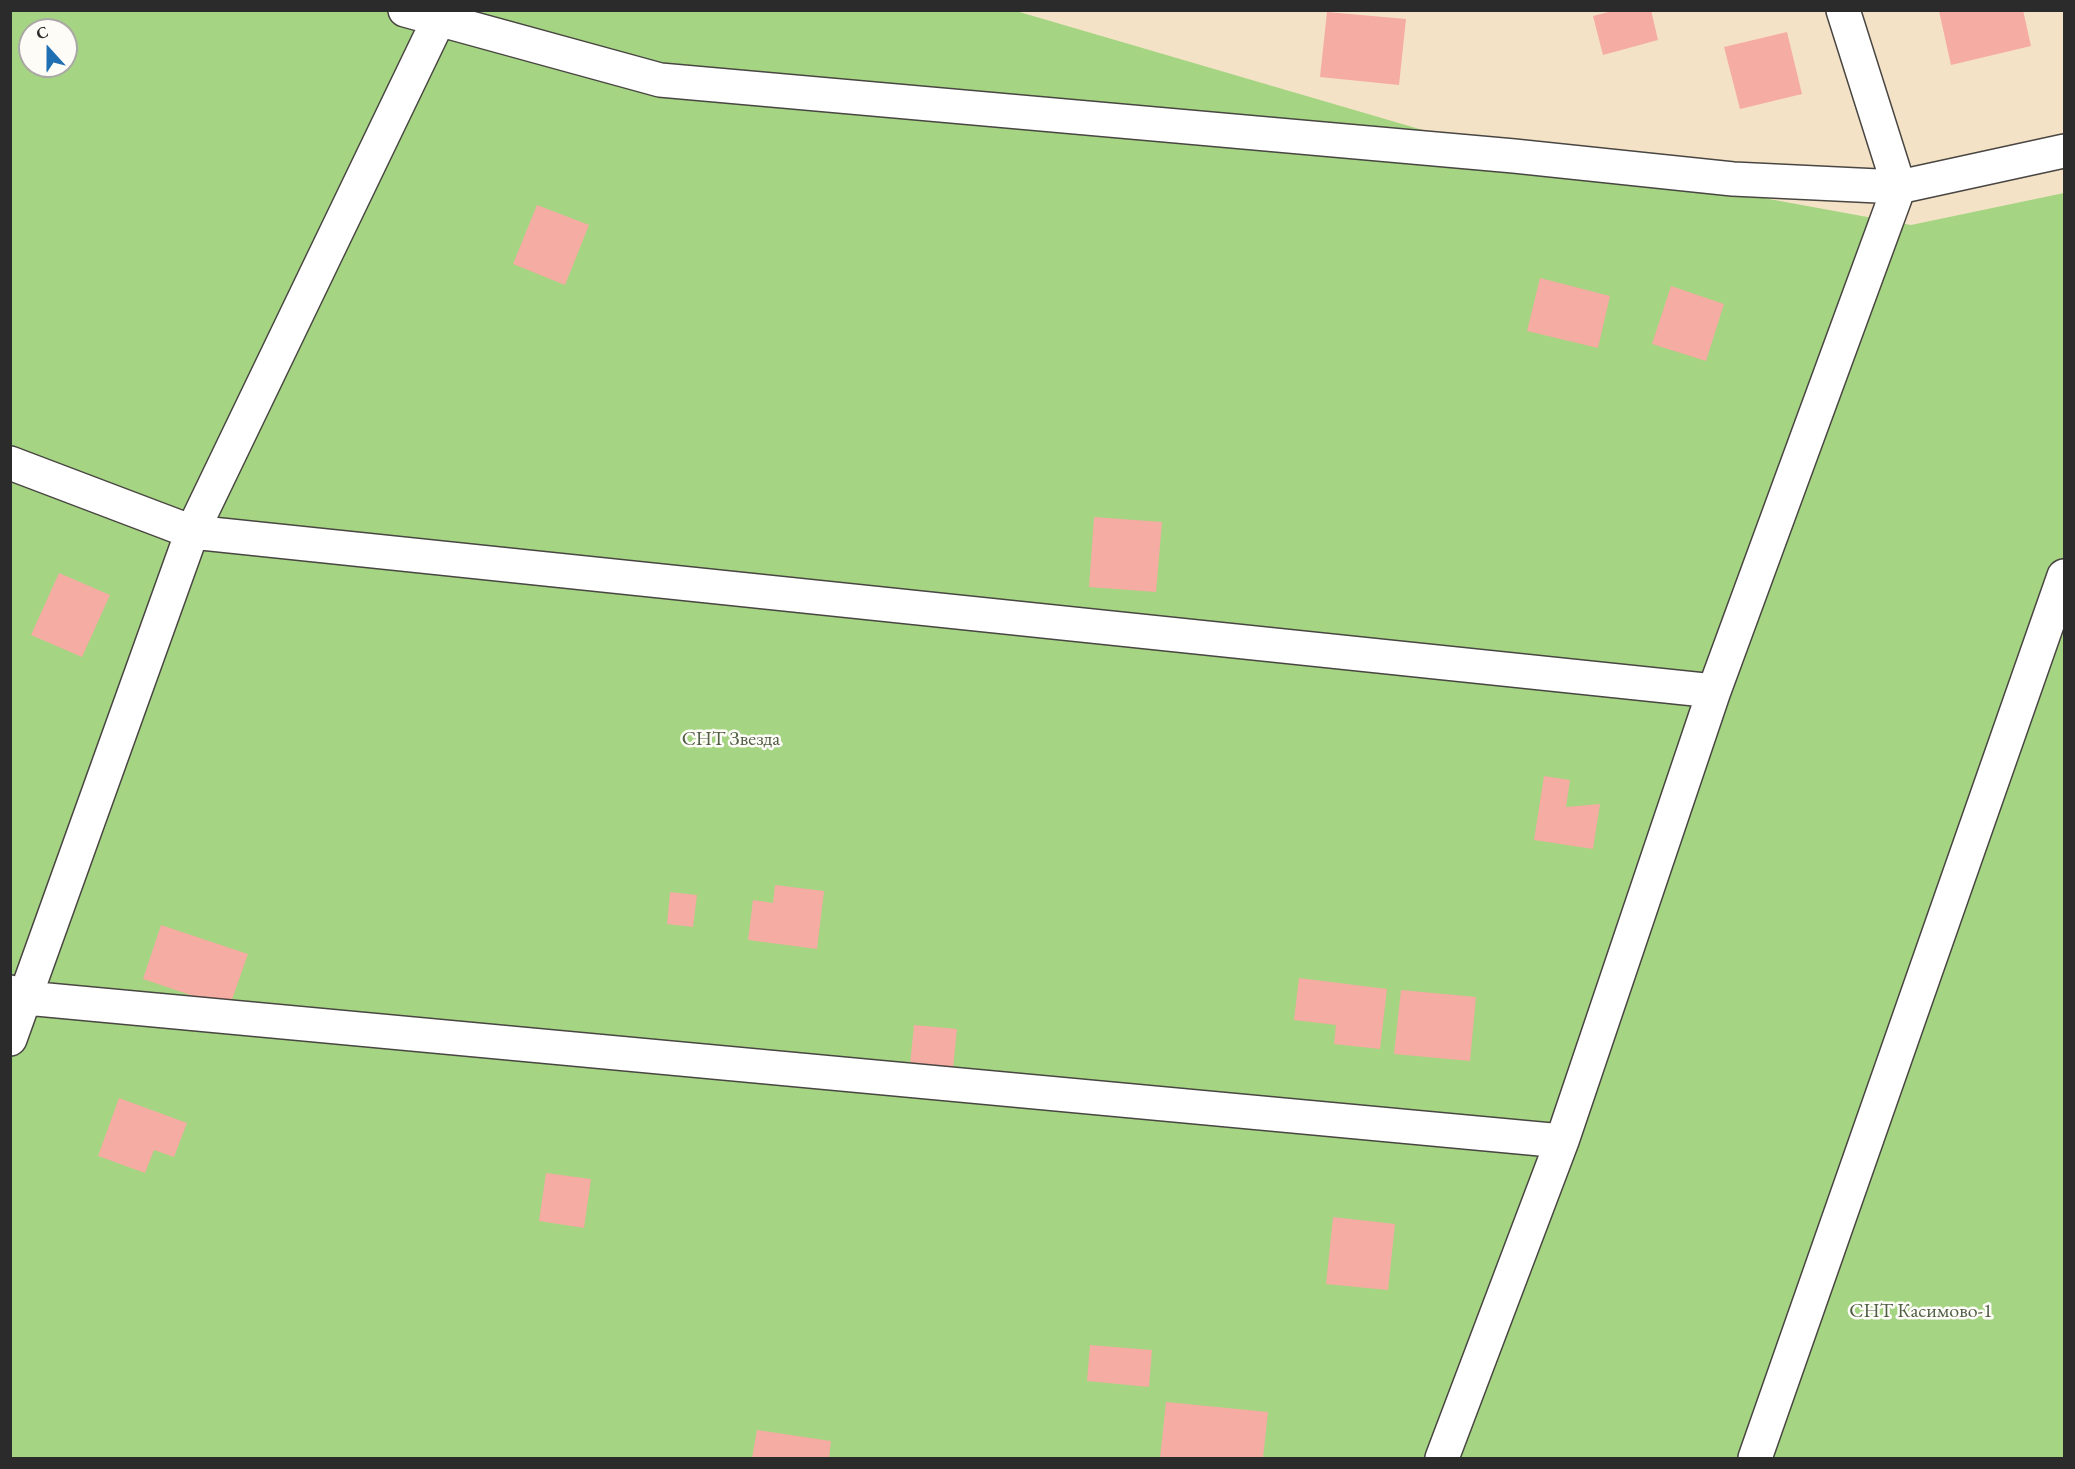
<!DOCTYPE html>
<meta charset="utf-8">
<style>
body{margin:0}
#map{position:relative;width:2075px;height:1469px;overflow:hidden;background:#f4e2c7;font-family:"EB Garamond",serif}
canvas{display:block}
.frame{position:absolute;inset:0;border:12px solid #2b2b2b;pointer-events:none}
.north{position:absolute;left:18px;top:18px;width:60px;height:60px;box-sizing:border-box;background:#fdfcf7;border:2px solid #a9a8a5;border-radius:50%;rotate:339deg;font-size:16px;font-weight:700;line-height:24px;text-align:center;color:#2b2b2b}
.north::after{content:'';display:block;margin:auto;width:21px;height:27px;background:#1f6fb2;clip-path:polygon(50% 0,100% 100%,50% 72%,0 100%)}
</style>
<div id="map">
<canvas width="2075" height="1469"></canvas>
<div class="frame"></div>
<div class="north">С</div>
</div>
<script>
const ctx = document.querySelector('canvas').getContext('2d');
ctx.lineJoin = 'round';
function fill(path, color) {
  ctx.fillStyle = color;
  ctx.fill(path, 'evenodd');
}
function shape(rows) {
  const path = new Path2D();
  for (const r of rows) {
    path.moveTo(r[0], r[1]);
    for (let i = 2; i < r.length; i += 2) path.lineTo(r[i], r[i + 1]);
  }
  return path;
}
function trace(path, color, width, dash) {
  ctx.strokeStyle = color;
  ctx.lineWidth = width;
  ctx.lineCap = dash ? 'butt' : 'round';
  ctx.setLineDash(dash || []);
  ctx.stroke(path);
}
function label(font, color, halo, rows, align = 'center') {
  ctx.font = font + ' "EB Garamond",serif';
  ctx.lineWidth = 5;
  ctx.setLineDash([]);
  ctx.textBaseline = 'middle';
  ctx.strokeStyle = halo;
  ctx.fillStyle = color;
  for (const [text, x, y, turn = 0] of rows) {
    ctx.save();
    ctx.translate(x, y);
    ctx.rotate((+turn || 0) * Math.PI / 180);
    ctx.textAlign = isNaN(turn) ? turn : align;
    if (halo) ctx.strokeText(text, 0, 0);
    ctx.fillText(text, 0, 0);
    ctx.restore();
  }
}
fill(shape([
 [10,11,1016,11,1474,145,1911,225,2064,193,2064,1458,11,1458],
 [30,30,66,30,66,66,30,66]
]), '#a5d483');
fill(shape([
 [1616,10,1651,10,1658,40,1603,55,1593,16],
 [1942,10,2023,10,2031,46,1951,65,1939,11],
 [1327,12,1406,19,1399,85,1320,77],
 [1787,32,1802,94,1740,109,1724,47],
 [537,205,589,225,565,285,513,264],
 [1540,278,1610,296,1598,348,1527,331],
 [1671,286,1724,304,1706,361,1652,344],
 [1094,517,1162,522,1156,592,1089,587],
 [59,573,110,595,82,657,31,635],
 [1544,776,1570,780,1566,807,1600,804,1593,849,1534,840],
 [775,885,824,891,817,949,748,940,753,900,773,903],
 [670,892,697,895,693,927,667,924],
 [161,925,248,954,229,1008,143,979],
 [1299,978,1387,989,1380,1049,1334,1044,1336,1025,1294,1020],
 [1401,990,1476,997,1470,1061,1394,1054],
 [914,1025,957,1029,953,1069,910,1065],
 [119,1098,187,1123,174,1157,154,1150,145,1173,98,1156],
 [546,1173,591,1179,584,1228,539,1221],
 [1333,1217,1395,1224,1388,1290,1326,1284],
 [1090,1345,1152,1350,1149,1387,1087,1381],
 [1166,1402,1268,1412,1263,1458,1160,1458],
 [757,1430,831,1441,829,1458,752,1458]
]), '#f5aca2');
const minor = shape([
 [405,10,660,80,1514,156,1733,179,1899,187,2064,151],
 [10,463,192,532,1714,691,1562,1141],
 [1714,691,1899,187,1843,10],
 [10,992,26,998,1562,1141,1442,1458],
 [10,1039,192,532,438,21],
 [1755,1458,2064,576]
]);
trace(minor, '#494642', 36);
trace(minor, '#fff', 33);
label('20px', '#505e45', '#fdfcf7', [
 ["СНТ Звезда",731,740],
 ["СНТ Касимово-1",1921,1312]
]);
</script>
